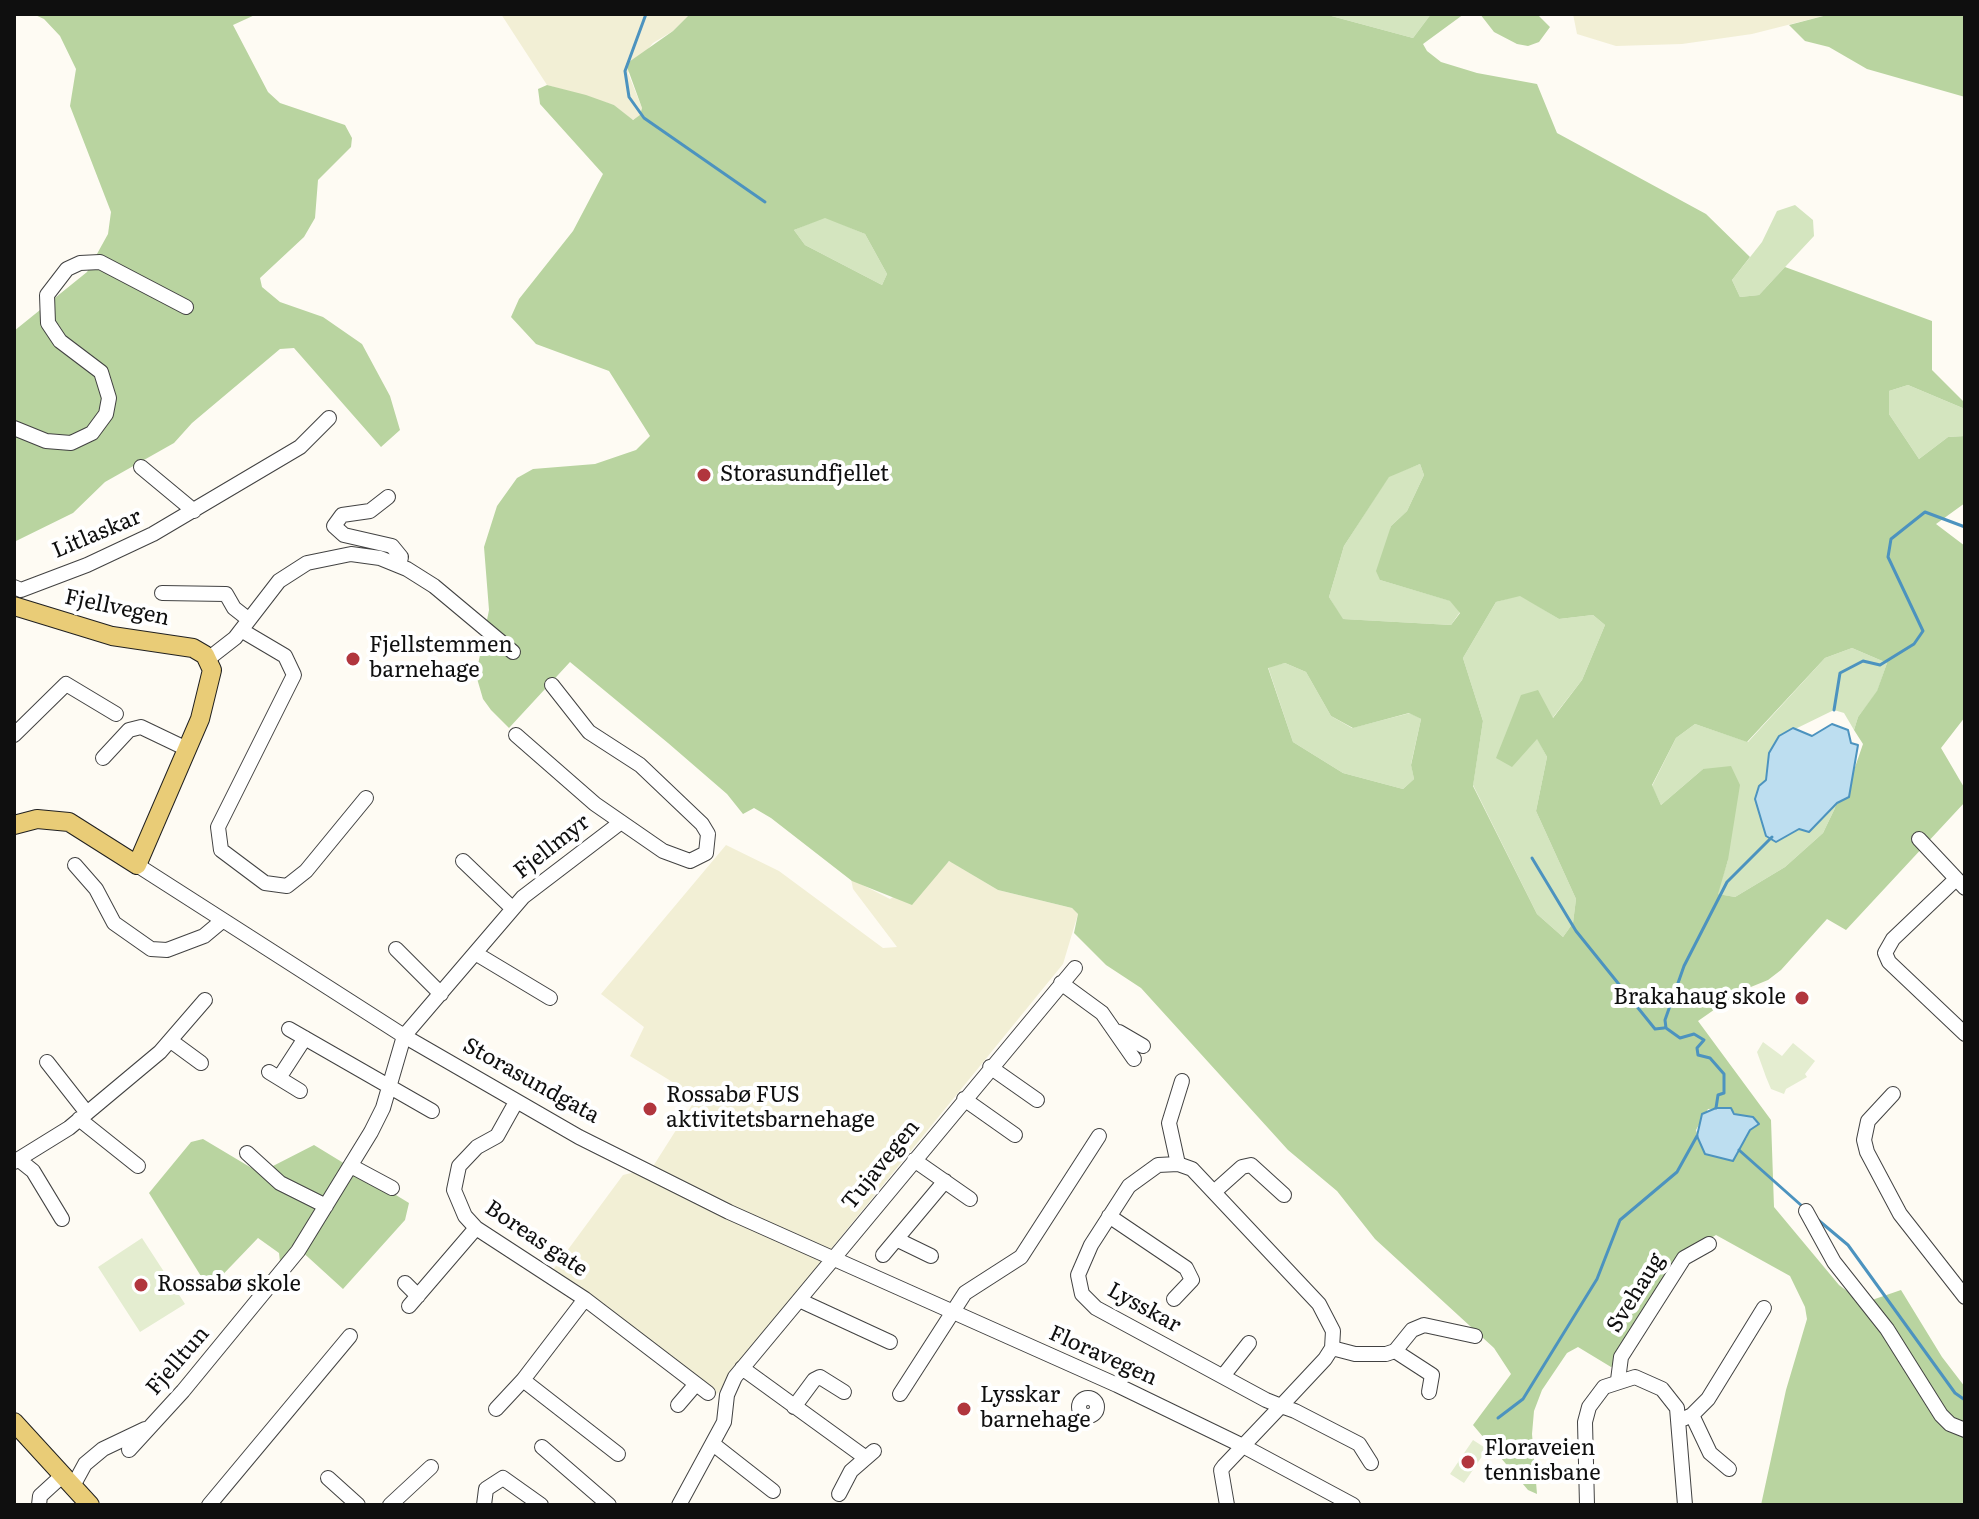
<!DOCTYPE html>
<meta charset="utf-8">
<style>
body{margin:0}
#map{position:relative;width:1979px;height:1519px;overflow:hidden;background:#fefbf3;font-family:Literata,serif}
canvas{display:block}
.frame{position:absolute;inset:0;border:16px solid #0f0f0f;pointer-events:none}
</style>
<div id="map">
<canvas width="1979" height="1519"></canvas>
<div class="frame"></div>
</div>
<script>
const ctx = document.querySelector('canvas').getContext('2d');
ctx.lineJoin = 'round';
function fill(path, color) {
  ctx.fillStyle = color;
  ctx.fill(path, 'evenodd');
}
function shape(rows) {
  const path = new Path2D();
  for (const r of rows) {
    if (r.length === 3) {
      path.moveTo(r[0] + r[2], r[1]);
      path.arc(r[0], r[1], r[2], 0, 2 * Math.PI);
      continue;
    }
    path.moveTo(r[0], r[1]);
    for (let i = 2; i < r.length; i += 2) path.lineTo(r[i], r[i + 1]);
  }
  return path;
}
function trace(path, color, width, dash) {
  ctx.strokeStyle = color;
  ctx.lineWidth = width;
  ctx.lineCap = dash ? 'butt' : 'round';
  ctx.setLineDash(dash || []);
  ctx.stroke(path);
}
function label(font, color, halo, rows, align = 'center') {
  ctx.font = font + ' Literata,serif';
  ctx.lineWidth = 8;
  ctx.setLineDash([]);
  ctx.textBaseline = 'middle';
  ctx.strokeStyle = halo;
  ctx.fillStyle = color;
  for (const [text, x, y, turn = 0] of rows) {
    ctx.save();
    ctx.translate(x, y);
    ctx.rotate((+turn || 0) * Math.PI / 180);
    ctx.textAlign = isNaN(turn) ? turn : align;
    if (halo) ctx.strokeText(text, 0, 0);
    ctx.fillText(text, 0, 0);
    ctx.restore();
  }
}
fill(shape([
 [501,14,690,14,673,31,653,43,628,73,642,108,640,116,632,120,614,105,547,85],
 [1573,14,1831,14,1752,34,1682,44,1616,46,1577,34],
 [726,845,779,871,883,948,897,947,853,889,851,879,890,899,950,861,998,890,1072,908,1078,914,1063,964,826,1255,841,1263,711,1400,584,1307,550,1274,623,1175,652,1168,697,1097,630,1056,644,1027,601,994]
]), '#f2efd5');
fill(shape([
 [1324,14,1431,14,1413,38],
 [1795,205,1813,220,1814,236,1759,295,1740,297,1732,280,1762,242,1777,211],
 [825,217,865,234,887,274,882,285,805,245,794,230],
 [1908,385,1965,409,1965,436,1948,437,1919,459,1889,414,1889,391],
 [1420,464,1424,475,1407,511,1391,526,1380,580,1451,601,1460,612,1451,625,1342,619,1329,597,1344,546,1389,476],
 [1520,595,1559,619,1593,615,1605,625,1582,680,1537,738,1547,757,1536,811,1576,899,1573,923,1563,937,1537,914,1473,785,1483,721,1463,658,1496,602],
 [1852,648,1887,663,1877,692,1858,717,1854,730,1844,713,1834,710,1787,733,1839,786,1835,808,1823,833,1785,867,1735,897,1717,894,1728,860,1703,769,1661,805,1652,786,1676,738,1695,724,1748,742,1825,658],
 [1285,663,1306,672,1331,716,1352,728,1410,713,1421,719,1411,764,1414,779,1403,789,1343,773,1293,742,1268,667]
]), '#d4e5bf');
fill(shape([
 [33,14,257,14,233,25,268,92,280,103,345,125,352,138,351,147,318,180,315,218,304,237,260,278,262,287,280,302,323,317,362,344,390,396,400,430,381,447,294,348,280,349,192,423,174,443,105,482,73,513,14,542,14,331,87,272,108,234,111,212,70,106,76,69,60,36,44,19],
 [690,14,1324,14,1413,38,1431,14,1464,14,1423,44,1427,51,1441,62,1477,73,1537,84,1557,133,1706,214,1750,257,1732,280,1740,297,1759,295,1785,267,1932,321,1932,370,1965,403,1965,409,1908,385,1889,391,1889,414,1919,459,1948,437,1965,436,1965,503,1936,524,1965,546,1965,717,1941,748,1965,789,1965,802,1846,930,1827,919,1781,970,1768,980,1741,991,1698,1021,1771,1120,1774,1207,1839,1285,1855,1297,1872,1300,1901,1290,1942,1357,1965,1387,1965,1505,1761,1505,1786,1390,1807,1319,1805,1307,1790,1276,1716,1235,1697,1246,1628,1357,1611,1367,1578,1347,1567,1353,1542,1390,1534,1411,1532,1434,1537,1494,1528,1490,1473,1425,1511,1374,1494,1348,1375,1239,1337,1191,1288,1150,1141,988,1106,965,1074,933,1078,914,1072,908,998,890,949,861,912,905,852,881,771,818,754,808,743,814,727,794,668,743,570,662,509,728,491,710,483,699,476,675,489,610,484,547,497,506,517,478,533,469,595,464,636,450,650,436,609,371,536,344,511,317,519,299,573,231,603,174,540,104,538,89,547,85,586,95,614,105,633,120,640,115,642,108,626,64,673,31],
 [825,218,865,234,887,274,882,285,805,245,794,230],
 [1420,464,1424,475,1407,511,1391,526,1376,571,1380,580,1450,601,1460,613,1451,625,1343,619,1329,597,1344,546,1389,477],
 [1520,596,1559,619,1593,615,1605,625,1582,680,1553,718,1538,690,1521,695,1496,758,1512,767,1537,739,1547,757,1536,811,1576,899,1573,923,1563,937,1537,914,1473,786,1483,721,1463,658,1496,602],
 [1852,648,1887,663,1877,691,1858,717,1854,730,1863,744,1853,773,1839,786,1835,808,1823,833,1785,867,1735,897,1718,894,1728,860,1740,785,1731,766,1703,769,1661,805,1652,785,1676,738,1695,724,1747,742,1825,658],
 [1285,663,1306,672,1331,716,1353,728,1409,713,1421,719,1411,765,1414,779,1403,789,1343,773,1293,742,1268,668],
 [1730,1108,1750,1130,1746,1139,1701,1146,1696,1130,1708,1109],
 [1480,14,1537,14,1550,27,1539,42,1528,46,1517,44,1494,32],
 [1831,14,1965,15,1965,97,1867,69,1829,47,1805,41,1789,25],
 [203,1139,255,1170,273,1166,314,1145,409,1203,405,1220,343,1289,298,1248,281,1271,279,1253,258,1238,209,1289,149,1193,191,1142]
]), '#b9d4a0');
fill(shape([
 [1763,1042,1782,1056,1793,1043,1815,1061,1805,1074,1807,1077,1786,1089,1784,1094,1771,1089,1766,1077,1757,1052],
 [142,1238,185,1304,140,1332,98,1267],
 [1473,1440,1487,1449,1464,1483,1450,1474]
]), '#e4edd0');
const water = shape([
 [1832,724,1848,730,1851,743,1858,745,1849,797,1837,803,1809,832,1799,829,1776,842,1766,836,1755,799,1759,786,1766,780,1769,753,1779,736,1793,728,1812,736,1832,724],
 [1716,1108,1731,1108,1734,1114,1753,1117,1759,1124,1750,1130,1733,1161,1705,1154,1697,1136,1702,1114,1716,1108]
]);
fill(water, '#bddef0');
trace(water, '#4c93bf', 2);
trace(shape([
 [646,14,625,71,629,97,644,118,765,202],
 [1834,710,1840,673,1863,661,1880,665,1914,644,1923,631,1888,557,1891,539,1925,512,1965,527],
 [1532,858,1576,931,1655,1029,1664,1028],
 [1716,1108,1718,1095,1724,1093,1724,1074,1710,1058,1698,1055,1697,1048,1704,1040,1694,1034,1680,1038,1666,1028,1665,1020,1684,966,1727,882,1772,837],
 [1739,1150,1802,1206],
 [1817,1219,1848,1245,1955,1393,1965,1400],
 [1498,1418,1523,1399,1597,1279,1620,1220,1677,1172,1697,1136]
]), '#4c93bf', 3);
const minor = shape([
 [14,428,46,441,71,443,92,433,106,414,109,398,101,372,60,341,48,323,47,295,67,269,80,263,100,262,186,307],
 [141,467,194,511],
 [388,497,370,511,342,515,334,526,344,535,392,546,401,557,399,565],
 [14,587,21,590,87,565,153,534,300,447,329,418],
 [162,593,226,594,234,608,248,619],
 [241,630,285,656,294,675,218,827,221,850,265,883,287,886,306,871,366,798],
 [208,659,235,638,279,581,307,563,351,554,380,558,407,569,434,586,513,652],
 [14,735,66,684,116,714],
 [516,735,595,804,663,851,690,861,706,853,708,834,702,824,640,765,589,732,552,685],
 [103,758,129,730,141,727,187,749],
 [1919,839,1965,888],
 [463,861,512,908],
 [75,865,96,889,114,923,151,949,167,950,204,936,222,921],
 [137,865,404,1036,579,1137,729,1212,1117,1385,1243,1446,1353,1505],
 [1956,879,1893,939,1885,953,1889,962,1965,1034],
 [396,949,441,994],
 [475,953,550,998],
 [1061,983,1102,1013,1134,1059],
 [289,1029,432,1111],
 [1119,1032,1143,1046],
 [171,1041,201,1063],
 [47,1062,87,1113],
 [990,1067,1037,1100],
 [269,1072,300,1091],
 [279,1078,305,1038],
 [1893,1094,1868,1121,1864,1140,1867,1152,1900,1214,1965,1297],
 [964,1099,1015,1135],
 [516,1102,497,1136,477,1147,459,1166,454,1190,465,1216,476,1228,585,1299,708,1393],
 [79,1119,138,1166],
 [247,1153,280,1183,326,1206],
 [18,1159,33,1171,62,1219],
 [914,1160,970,1199],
 [14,1162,69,1128,160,1052,205,1000],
 [1178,1164,1169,1123,1182,1081],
 [351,1166,392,1188],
 [1214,1192,1242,1167,1251,1165,1284,1195],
 [1806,1211,1834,1262,1887,1329,1941,1415,1950,1424,1965,1430],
 [1109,1216,1186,1268,1192,1280,1174,1299],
 [898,1240,931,1256],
 [883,1255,945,1181],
 [405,1283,418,1296],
 [799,1300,890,1342],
 [409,1306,476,1228],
 [1332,1348,1355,1354,1386,1354,1395,1351,1412,1330,1424,1325,1475,1336],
 [1395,1351,1432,1375,1429,1392],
 [742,1368,866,1458],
 [1223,1376,1249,1343],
 [523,1380,618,1454],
 [1618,1380,1621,1357,1684,1258,1709,1244],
 [900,1394,965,1293,1021,1257,1099,1136],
 [1088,1407,9],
 [678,1405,696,1384],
 [794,1407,814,1380,820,1377,844,1392],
 [496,1409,523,1380,585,1299],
 [1692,1415,1710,1453,1729,1469],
 [1681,1420,1692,1415,1708,1399,1764,1308],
 [713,1444,773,1491],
 [542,1447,609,1505],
 [129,1450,183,1391,298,1251,371,1132,383,1108,404,1036,523,897,620,823],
 [328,1478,358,1505],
 [73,1486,85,1464,103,1449,145,1429],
 [839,1494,851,1471,874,1451],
 [39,1505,40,1496,63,1475],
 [209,1505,350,1336],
 [390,1505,431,1467],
 [484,1505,486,1489,503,1478,541,1505],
 [679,1505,724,1422,727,1395,735,1377,1075,968],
 [1227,1505,1221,1470,1224,1466,1281,1406,1325,1359,1332,1348,1333,1331,1319,1304,1192,1169,1178,1164,1158,1165,1129,1186,1091,1245,1078,1275,1082,1294,1096,1308,1266,1400,1281,1406,1295,1411,1359,1444,1371,1463],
 [1587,1505,1585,1422,1589,1407,1604,1387,1635,1377,1662,1389,1677,1408,1685,1505]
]);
const major = shape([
 [14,606,112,636,193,648,205,655,212,670,200,719,137,865,69,822,37,819,14,825],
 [14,1422,90,1505]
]);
trace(minor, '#424242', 16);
trace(major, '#202020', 20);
trace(minor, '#fff', 14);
trace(major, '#e9cc77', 18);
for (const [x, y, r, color] of [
 [704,475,8,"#b1363e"],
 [353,659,8,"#b1363e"],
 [1802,998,8,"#b1363e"],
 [650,1109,8,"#b1363e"],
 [141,1285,8,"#b1363e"],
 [964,1409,8,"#b1363e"],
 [1468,1462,8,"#b1363e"]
]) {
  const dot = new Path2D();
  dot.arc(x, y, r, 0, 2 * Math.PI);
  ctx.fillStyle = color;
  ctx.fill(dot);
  trace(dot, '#fff', 3);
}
label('22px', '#0f0f0f', '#fff', [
 ["Storasundfjellet",720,475],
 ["Fjellstemmen",369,646],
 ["barnehage",369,671],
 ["Brakahaug skole",1786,998,"right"],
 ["Rossabø FUS",666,1096],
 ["aktivitetsbarnehage",666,1121],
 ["Rossabø skole",157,1285],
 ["Lysskar",980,1396],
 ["barnehage",980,1421],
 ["Floraveien",1484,1449],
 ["tennisbane",1484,1474]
], 'left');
label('22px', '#0f0f0f', '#fff', [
 ["Litlaskar",97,534,-23],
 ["Fjellvegen",117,608,12],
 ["Fjellmyr",552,847,-38],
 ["Storasundgata",531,1081,29],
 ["Tujavegen",881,1165,-51],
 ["Boreas gate",536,1239,34],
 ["Svehaug",1636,1293,-58],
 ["Lysskar",1144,1308,29],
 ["Floravegen",1103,1356,24],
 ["Fjelltun",178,1361,-49]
]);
</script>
